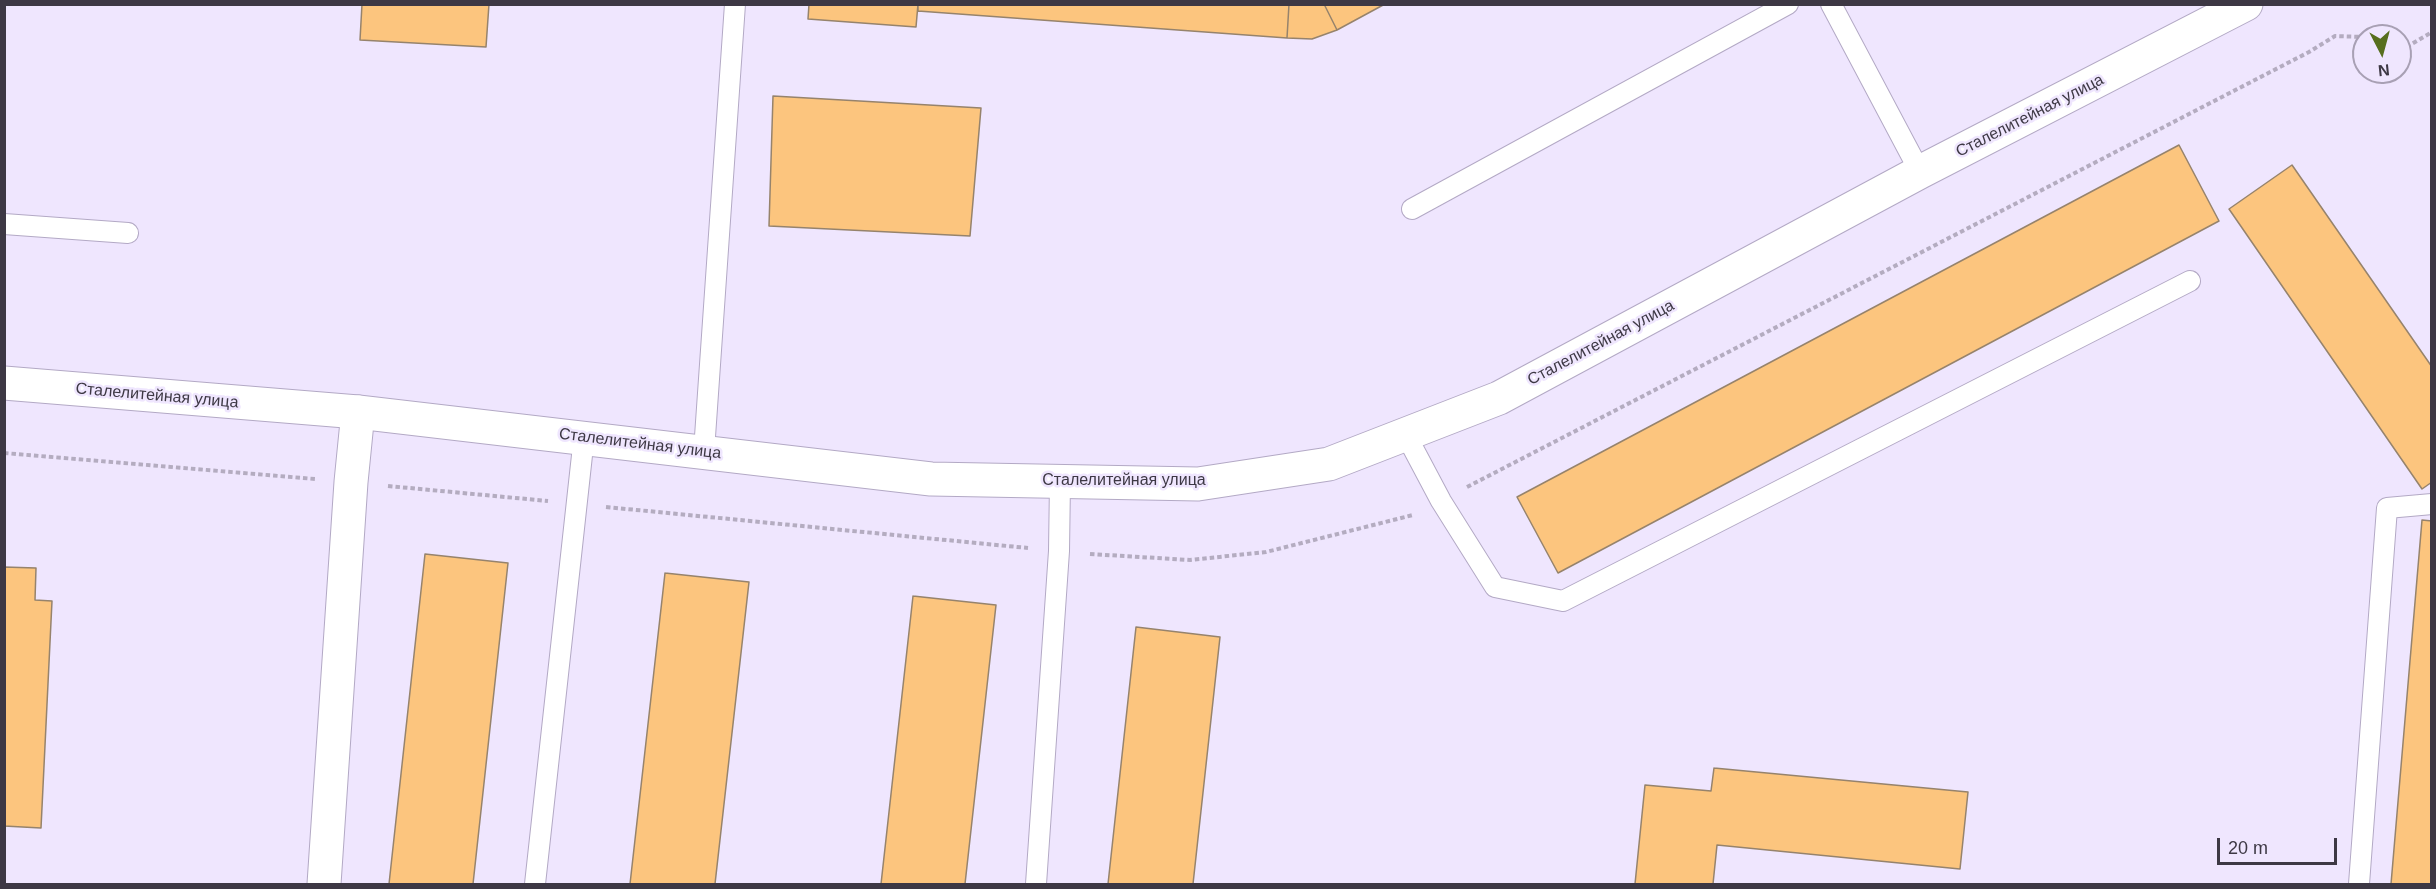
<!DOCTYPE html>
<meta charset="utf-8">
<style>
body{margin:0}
#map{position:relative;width:2436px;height:889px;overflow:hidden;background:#efe6fe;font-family:Arial,sans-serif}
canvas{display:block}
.frame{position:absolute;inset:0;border:6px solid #3d3844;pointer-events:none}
.north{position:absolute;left:2352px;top:24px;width:60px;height:60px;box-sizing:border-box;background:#efe6fe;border:2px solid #a8a0b4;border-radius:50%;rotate:174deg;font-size:16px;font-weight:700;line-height:24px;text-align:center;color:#3d3844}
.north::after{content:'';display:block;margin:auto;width:21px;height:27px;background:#576e1e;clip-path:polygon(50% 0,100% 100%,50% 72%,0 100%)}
.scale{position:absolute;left:2217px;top:838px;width:120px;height:27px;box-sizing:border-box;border:3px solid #3d3844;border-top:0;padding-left:8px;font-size:18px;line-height:21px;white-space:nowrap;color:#3d3844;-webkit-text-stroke:4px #efe6fe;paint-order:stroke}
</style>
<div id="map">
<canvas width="2436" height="889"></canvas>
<div class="frame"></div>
<div class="north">N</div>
<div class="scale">20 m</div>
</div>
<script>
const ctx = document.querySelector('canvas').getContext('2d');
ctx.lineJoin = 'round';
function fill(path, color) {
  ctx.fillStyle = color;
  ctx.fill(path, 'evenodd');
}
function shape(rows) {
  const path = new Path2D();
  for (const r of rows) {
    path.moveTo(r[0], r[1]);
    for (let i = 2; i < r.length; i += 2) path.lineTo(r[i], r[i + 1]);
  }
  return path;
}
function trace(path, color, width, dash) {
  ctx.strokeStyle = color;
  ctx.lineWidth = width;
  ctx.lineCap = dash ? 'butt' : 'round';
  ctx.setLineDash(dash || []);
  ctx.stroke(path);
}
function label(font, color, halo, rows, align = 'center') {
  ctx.font = font + ' Arial,sans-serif';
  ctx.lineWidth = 5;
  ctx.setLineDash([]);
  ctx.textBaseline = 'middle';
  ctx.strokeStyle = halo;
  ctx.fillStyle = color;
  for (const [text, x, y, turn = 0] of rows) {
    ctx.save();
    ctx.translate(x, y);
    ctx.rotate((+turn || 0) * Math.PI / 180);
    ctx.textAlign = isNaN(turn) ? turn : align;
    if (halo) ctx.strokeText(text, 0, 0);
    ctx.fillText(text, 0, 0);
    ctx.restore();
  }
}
const building = shape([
 [362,4,489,4,486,47,360,40,362,4],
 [809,4,918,4,916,27,808,19,809,4],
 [918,4,1289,4,1287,38,918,11,918,4],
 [1289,4,1324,4,1337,30,1312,39,1287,38,1289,4],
 [1324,4,1385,4,1337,30,1324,4],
 [773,96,981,108,970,236,769,226,773,96],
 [2179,145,2219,221,1558,573,1517,497,2179,145],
 [2292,165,2432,367,2432,482,2422,489,2229,209,2292,165],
 [2422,520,2432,521,2432,884,2391,884,2422,520],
 [425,554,508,563,473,884,389,884,425,554],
 [4,567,36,568,35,600,52,601,41,828,4,826,4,567],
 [665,573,749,582,715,884,630,884,665,573],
 [913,596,996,605,965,884,881,884,913,596],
 [1136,627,1220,637,1193,884,1108,884,1136,627],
 [1714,768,1968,792,1960,869,1717,845,1713,884,1635,884,1645,785,1711,791,1714,768]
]);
fill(building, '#fcc57e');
trace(building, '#96836c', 1.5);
const lane = shape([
 [1831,4,1920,172],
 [1412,209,1788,4],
 [4,224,128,233],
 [1406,435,1441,501,1495,587,1563,601,2190,281],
 [704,451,735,4],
 [535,884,584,437],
 [1036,884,1059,551,1060,482],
 [2359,884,2387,508,2432,504]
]);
const street = shape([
 [324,884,351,482,358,412]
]);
const secondary = shape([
 [4,383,358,412,931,479,1198,484,1329,464,1499,398,1920,172,2246,4]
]);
trace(lane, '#b3a9c5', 22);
trace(street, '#b3a9c5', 35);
trace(secondary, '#b3a9c5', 35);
trace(shape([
 [2400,51,2432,32],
 [4,453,315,479],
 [388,486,548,501],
 [1467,487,2309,52,2335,36,2364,37],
 [606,507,1028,548],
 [1090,554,1190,560,1266,552,1413,515]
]), '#b4acc0', 4, [4.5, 3]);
trace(lane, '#fff', 20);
trace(street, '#fff', 33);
trace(secondary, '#fff', 33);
label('16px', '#3d3844', '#efe6fe', [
 ["Сталелитейная улица",2030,116,-27],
 ["Сталелитейная улица",1601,343,-28],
 ["Сталелитейная улица",157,396,5],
 ["Сталелитейная улица",640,444,7],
 ["Сталелитейная улица",1124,481]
]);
</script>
